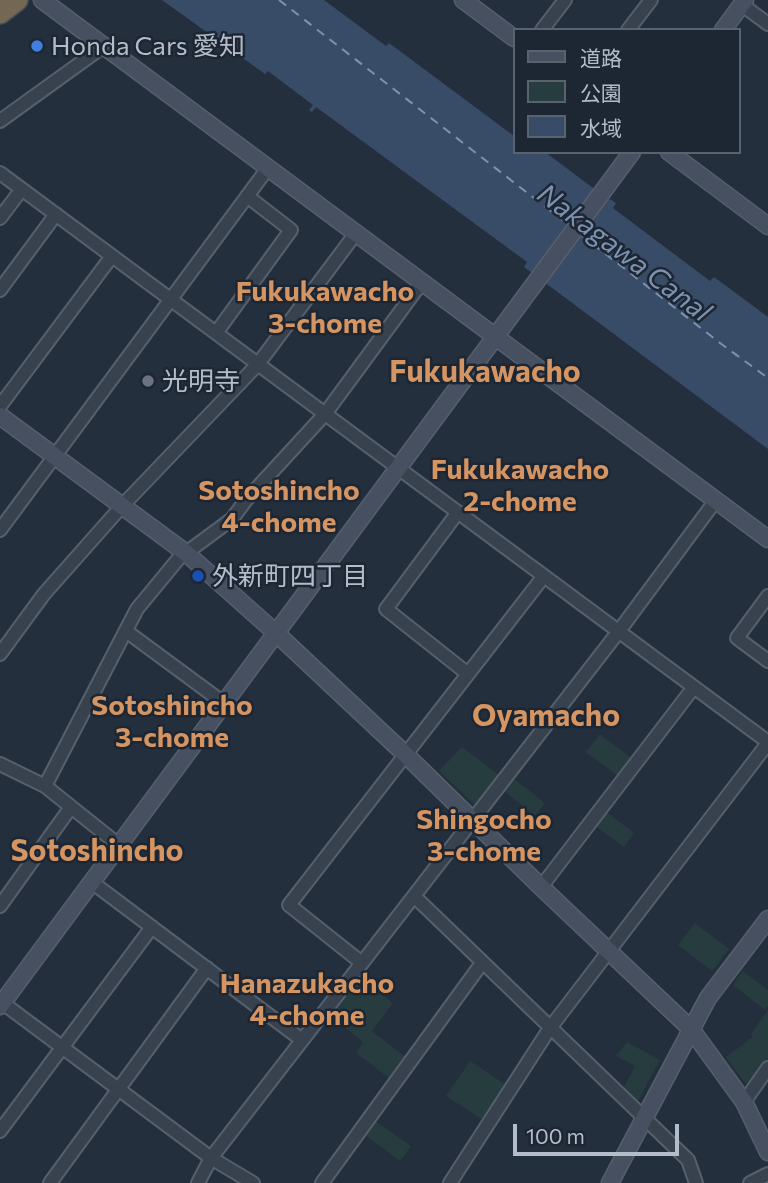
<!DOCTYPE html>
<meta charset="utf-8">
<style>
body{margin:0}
#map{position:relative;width:768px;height:1183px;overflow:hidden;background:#242f3e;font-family:Commissioner,"Noto Sans JP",sans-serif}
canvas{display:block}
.legend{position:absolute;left:513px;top:28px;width:228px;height:126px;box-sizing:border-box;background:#1d2633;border:2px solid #59626f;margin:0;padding:9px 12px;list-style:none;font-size:21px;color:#b4bcc9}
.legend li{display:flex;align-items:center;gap:14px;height:35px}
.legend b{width:35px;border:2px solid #59626f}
.scale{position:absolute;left:513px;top:1124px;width:166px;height:32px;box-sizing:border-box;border:4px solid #b4bcc9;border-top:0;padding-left:9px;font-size:21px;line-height:24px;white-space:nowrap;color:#b4bcc9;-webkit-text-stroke:5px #1d2633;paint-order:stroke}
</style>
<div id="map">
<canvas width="768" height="1183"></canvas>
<ul class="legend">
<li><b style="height:9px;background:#465061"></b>道路</li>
<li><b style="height:19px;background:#263c3f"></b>公園</li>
<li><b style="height:19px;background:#394c67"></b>水域</li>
</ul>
<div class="scale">100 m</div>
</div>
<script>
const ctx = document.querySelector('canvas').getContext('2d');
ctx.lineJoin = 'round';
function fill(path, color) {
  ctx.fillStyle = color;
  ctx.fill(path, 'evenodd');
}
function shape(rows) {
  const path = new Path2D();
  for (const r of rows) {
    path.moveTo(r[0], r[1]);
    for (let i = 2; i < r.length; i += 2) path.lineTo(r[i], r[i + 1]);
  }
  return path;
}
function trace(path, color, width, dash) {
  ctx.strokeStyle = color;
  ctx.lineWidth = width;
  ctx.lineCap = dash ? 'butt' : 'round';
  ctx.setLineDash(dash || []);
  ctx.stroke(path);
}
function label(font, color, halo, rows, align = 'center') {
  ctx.font = font + ' Commissioner,"Noto Sans JP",sans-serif';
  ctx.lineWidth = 5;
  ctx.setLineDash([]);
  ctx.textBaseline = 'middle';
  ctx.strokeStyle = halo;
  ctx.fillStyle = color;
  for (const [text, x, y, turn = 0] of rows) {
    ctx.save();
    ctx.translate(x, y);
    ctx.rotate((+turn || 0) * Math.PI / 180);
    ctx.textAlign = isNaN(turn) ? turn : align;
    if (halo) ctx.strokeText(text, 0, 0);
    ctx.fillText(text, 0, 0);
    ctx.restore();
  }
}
fill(shape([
 [600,734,631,758,618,776,586,752],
 [462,747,499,775,478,804,473,803,439,771],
 [513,778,545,803,535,816,503,790],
 [605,811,634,833,624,847,594,825],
 [695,923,729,949,712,971,678,945],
 [743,971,768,990,768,1005,765,1010,733,985],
 [359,977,393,1003,372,1031,407,1058,392,1080,356,1053,363,1042,329,1015],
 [768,1010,768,1058,750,1083,745,1083,726,1057,753,1037,751,1034],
 [627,1042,660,1060,638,1101,634,1101,623,1089,635,1066,616,1056],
 [470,1061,506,1085,483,1120,446,1096],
 [375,1121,411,1146,400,1161,365,1135]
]), '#263c3f');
fill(shape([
 [162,0,324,0,386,46,389,43,514,136,514,152,545,152,609,200,610,199,616,203,613,208,710,281,714,277,768,317,768,449,524,267,527,262,316,107,312,112,309,110,313,105,268,71,265,74]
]), '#394c67');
trace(shape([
 [279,0,570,226],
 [580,234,720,343,768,378]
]), '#7c92b1', 2, [9, 7]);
const street = shape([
 [741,4,768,24],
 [542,30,565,0],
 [628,30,651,0],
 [0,121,104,46],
 [0,173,768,742],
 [0,218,22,189],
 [0,290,56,214],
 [216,333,291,230,247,196],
 [0,406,112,256],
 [458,512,386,609,468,674],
 [0,530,268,168],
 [186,553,232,519,246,500,325,414,422,282],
 [768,596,737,638,768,661],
 [126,631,225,704],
 [0,654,44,594,122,506,258,364,356,233],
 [0,764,45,786,120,846],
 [45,786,137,609,184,552],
 [93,883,302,1040],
 [541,887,694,687],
 [414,896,688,1160,696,1183],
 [0,906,71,807],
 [362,963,289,905,544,576],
 [0,1001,211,1158,253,1183],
 [744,1102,768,1068],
 [0,1131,152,927],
 [50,1183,207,968],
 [198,1183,211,1158,619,631,716,500],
 [322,1183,482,963],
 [450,1183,550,1028,768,743],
 [750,1183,768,1174]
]);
const secondary = shape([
 [42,0,768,539],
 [463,0,514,38],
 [723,30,745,0],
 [669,152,768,226],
 [0,416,186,553,277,634,406,755,541,887,691,1029,744,1102,768,1152],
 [0,1006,632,152],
 [610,1183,708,998,768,919]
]);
const highway = shape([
 [0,13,17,0]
]);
trace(street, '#565f6c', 16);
trace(secondary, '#565f6c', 19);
trace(highway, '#434c59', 24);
trace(street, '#38414e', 12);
trace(secondary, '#465061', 16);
trace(highway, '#746855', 21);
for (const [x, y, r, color] of [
 [37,46,7,"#3f7fe0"],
 [148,381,7,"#6b7280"],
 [198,576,7,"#1a4fb4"]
]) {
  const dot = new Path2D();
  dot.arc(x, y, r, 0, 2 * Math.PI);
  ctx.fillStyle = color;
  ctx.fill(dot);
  trace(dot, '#1d2633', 2.5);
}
label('26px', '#b4bcc9', '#1d2633', [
 ["Honda Cars 愛知",51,46],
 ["光明寺",162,381],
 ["外新町四丁目",212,576]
], 'left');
label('italic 28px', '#7c92b1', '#1d2633', [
 ["Nakagawa Canal",624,253,37]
]);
label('bold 28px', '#d59563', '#1d2633', [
 ["Fukukawacho",325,292],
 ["3-chome",325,324],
 ["Fukukawacho",520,470],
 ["2-chome",520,502],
 ["Sotoshincho",279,491],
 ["4-chome",279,523],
 ["Sotoshincho",172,706],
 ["3-chome",172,738],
 ["Shingocho",484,820],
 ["3-chome",484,852],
 ["Hanazukacho",307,984],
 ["4-chome",307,1016]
]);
label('bold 30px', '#d59563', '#1d2633', [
 ["Fukukawacho",485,372],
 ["Oyamacho",546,716],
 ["Sotoshincho",97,851]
]);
</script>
